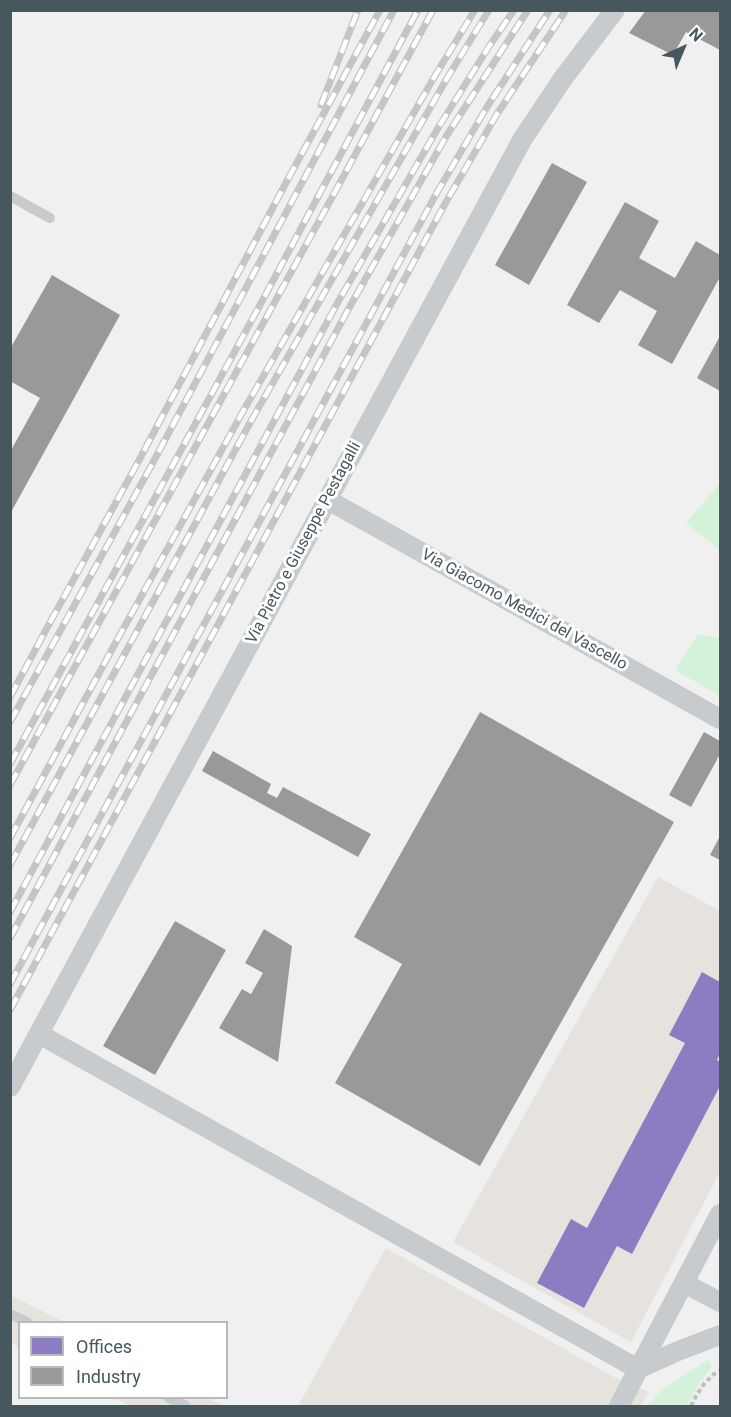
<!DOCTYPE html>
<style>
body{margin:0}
#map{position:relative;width:731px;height:1417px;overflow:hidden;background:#f1f0f0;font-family:Roboto,sans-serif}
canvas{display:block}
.frame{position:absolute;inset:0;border:12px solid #46575d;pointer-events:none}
.legend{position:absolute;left:18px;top:1321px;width:210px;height:78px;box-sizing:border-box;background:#fff;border:2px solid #b5bcbe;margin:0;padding:8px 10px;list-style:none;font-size:18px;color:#46575d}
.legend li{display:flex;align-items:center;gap:12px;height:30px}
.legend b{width:30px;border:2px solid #b5bcbe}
.north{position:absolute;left:653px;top:18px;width:60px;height:60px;-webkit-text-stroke:4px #fff;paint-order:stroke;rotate:44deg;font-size:16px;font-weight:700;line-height:24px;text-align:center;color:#46575d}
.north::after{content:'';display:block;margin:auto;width:21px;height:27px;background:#46575d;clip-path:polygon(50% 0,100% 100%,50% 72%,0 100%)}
</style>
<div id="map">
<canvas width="731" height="1417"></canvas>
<div class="frame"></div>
<ul class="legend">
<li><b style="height:16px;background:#8e7cc3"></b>Offices</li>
<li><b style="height:16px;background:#999"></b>Industry</li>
</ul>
<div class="north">N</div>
</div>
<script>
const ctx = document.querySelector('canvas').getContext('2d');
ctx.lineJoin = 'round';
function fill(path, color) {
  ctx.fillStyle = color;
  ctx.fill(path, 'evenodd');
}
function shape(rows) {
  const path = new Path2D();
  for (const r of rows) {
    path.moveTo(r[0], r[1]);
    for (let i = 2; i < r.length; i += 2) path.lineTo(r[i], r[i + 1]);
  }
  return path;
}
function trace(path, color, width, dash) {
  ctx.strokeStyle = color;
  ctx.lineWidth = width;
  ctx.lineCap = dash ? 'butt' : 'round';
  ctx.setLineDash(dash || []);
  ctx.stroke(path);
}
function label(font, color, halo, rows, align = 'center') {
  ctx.font = font + ' Roboto,sans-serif';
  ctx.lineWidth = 6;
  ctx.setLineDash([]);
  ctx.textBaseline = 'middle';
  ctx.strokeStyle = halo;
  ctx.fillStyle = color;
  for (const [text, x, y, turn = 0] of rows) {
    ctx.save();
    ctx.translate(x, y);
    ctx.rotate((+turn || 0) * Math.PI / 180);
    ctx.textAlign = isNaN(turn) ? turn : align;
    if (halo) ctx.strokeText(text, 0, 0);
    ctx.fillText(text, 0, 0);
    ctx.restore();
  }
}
fill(shape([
 [658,877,720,911,720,1172,631,1342,453,1242],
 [386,1248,612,1376,649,1392,641,1406,298,1406],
 [10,1295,64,1322,20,1322,19,1347,11,1343],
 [114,1398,207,1398,224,1406,131,1406]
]), '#e6e2de');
fill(shape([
 [720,483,720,550,686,523],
 [698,634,720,638,720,696,675,670],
 [708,1360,712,1367,698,1385,687,1406,647,1406,663,1389]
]), '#d4f1d9');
fill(shape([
 [702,972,720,982,720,1053,717,1060,720,1062,720,1086,632,1254,617,1246,584,1308,537,1283,571,1219,587,1228,685,1043,669,1035]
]), '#8e7cc3');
fill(shape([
 [646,10,720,10,720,50,686,32,673,55,629,33],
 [552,163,587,182,529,285,495,265],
 [625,202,659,221,639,258,675,278,696,241,720,255,720,277,672,364,638,345,657,311,620,290,599,323,567,305],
 [52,275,120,315,10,514,10,452,40,398,10,381,10,349],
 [720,336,720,391,697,378],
 [480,712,674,822,480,1166,335,1083,402,964,354,937],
 [704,732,720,741,720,756,719,756,691,807,669,795],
 [213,751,271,784,267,793,277,798,283,787,371,834,358,857,202,771],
 [720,836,720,860,710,855],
 [175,921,226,950,155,1075,103,1046],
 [264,929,292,946,278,1062,219,1028,242,989,251,994,263,973,245,963]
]), '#999');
trace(shape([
 [691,1406,696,1396,704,1384,714,1374,720,1371]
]), '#b6c4bd', 4, [4.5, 3]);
trace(shape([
 [10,196,50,218],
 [10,1314,27,1322],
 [169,1398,186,1406]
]), '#c7cbcd', 10);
trace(shape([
 [328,500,720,719],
 [39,1034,638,1369],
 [10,1087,522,140,564,77,615,10],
 [684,1283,720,1302],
 [638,1369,678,1351,720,1335],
 [619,1406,720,1214]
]), '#c7cbcd', 20);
const rail = shape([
 [321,105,358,10],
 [10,697,47,628,137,464,288,179,380,10],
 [10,722,150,468,394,10],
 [10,764,260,305,418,10],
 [10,785,335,192,433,10],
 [10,838,110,653,241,415,436,74,475,10],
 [10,865,251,421,446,80,489,10],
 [10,912,338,302,438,128,488,48,514,10],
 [10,938,349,308,447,135,528,10],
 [10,984,435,196,487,107,550,10],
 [10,1010,446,202,497,114,566,10]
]);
trace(rail, '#c3c6c7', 7);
trace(rail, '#fff', 4.5, [14]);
label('16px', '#46575d', '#fff', [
 ["Via Pietro e Giuseppe Pestagalli",304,543,-62],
 ["Via Giacomo Medici del Vascello",524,610,29]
]);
</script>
